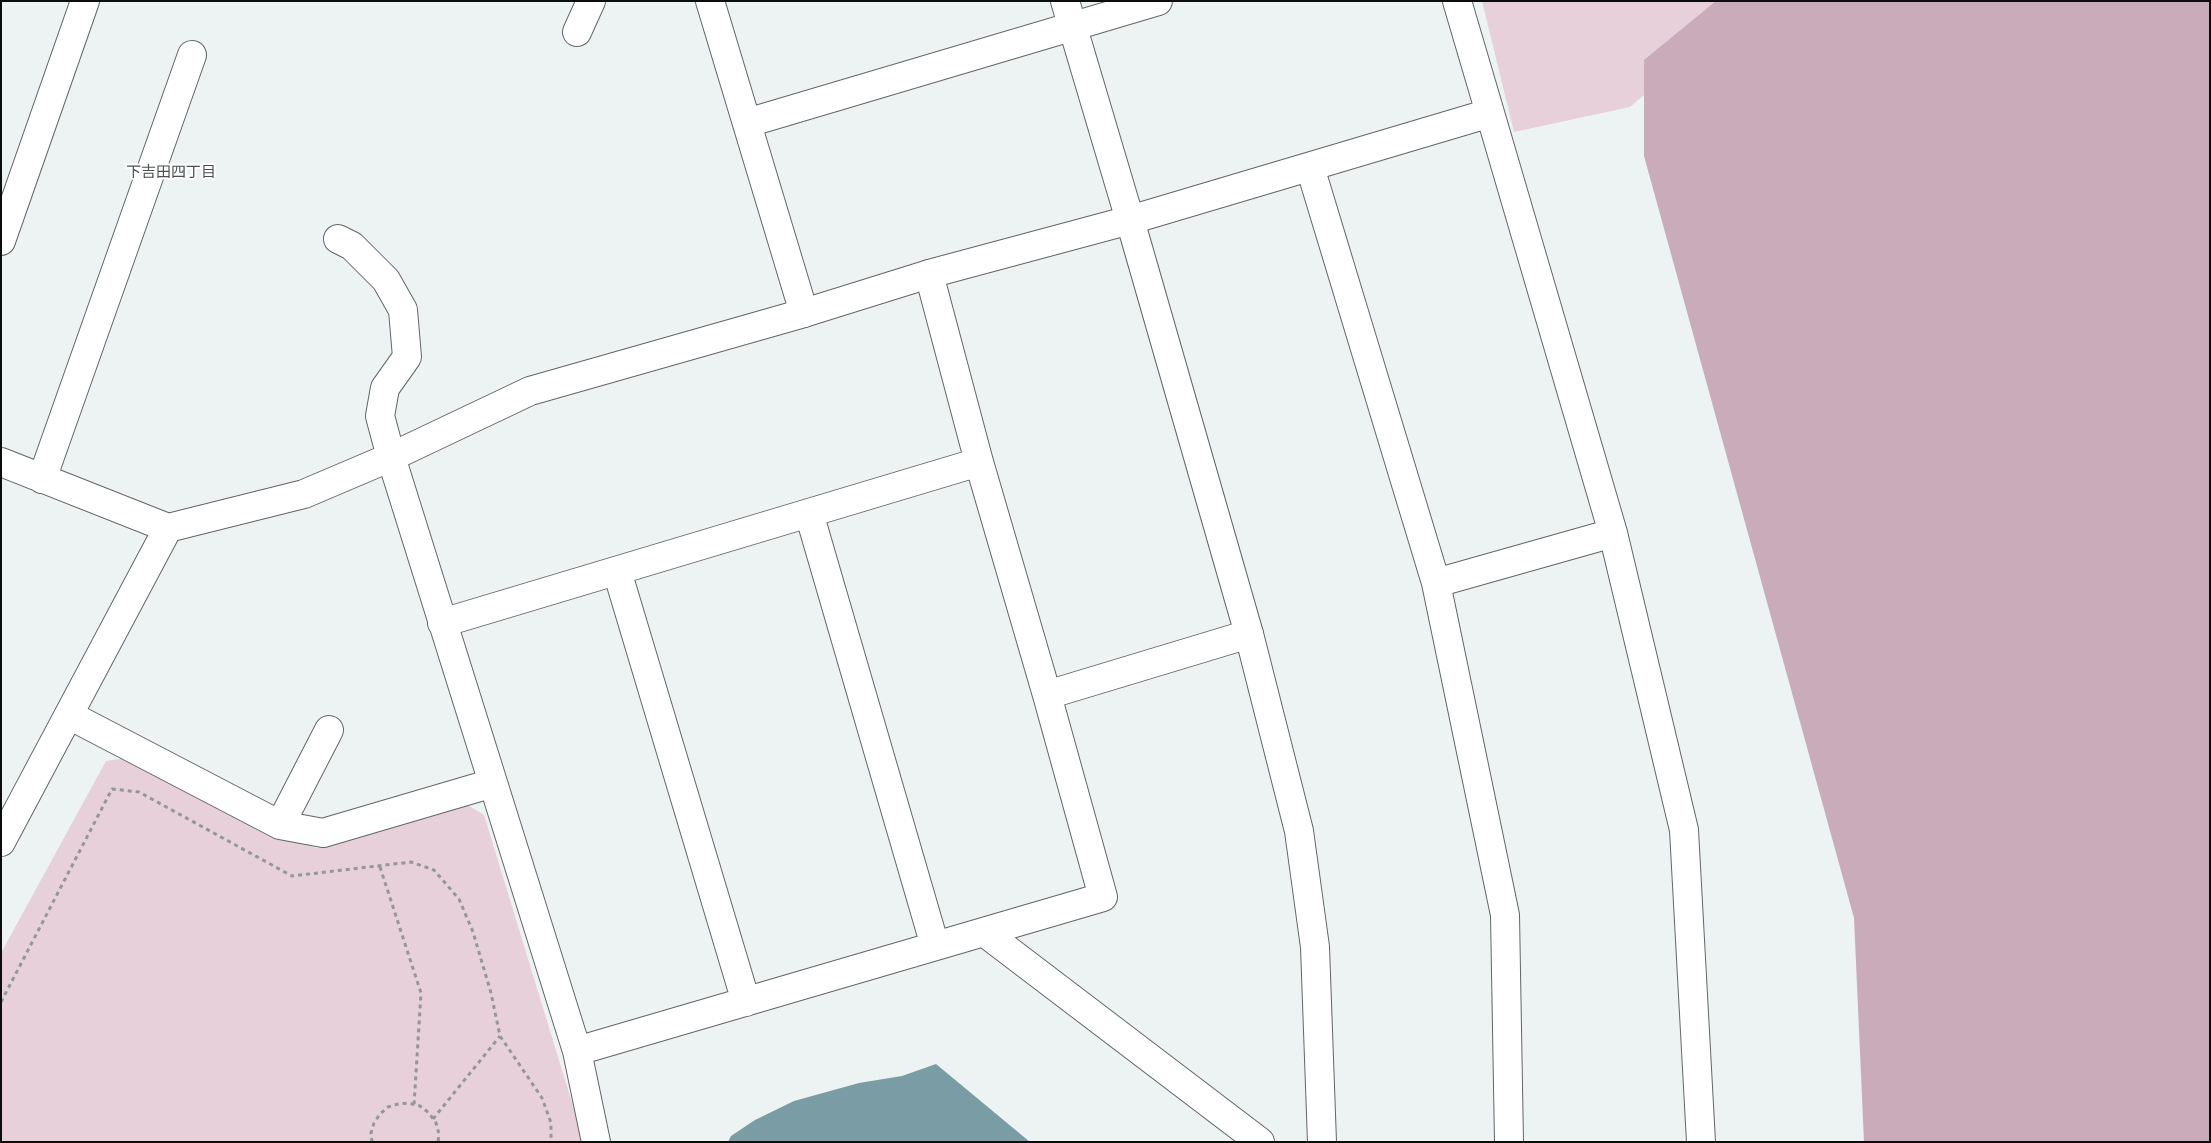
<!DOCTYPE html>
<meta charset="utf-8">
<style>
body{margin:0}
#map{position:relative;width:2211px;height:1143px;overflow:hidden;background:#edf2f3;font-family:Overpass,sans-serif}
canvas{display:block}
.frame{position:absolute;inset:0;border:2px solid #0b0d0d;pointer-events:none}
</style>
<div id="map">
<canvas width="2211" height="1143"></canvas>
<div class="frame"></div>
</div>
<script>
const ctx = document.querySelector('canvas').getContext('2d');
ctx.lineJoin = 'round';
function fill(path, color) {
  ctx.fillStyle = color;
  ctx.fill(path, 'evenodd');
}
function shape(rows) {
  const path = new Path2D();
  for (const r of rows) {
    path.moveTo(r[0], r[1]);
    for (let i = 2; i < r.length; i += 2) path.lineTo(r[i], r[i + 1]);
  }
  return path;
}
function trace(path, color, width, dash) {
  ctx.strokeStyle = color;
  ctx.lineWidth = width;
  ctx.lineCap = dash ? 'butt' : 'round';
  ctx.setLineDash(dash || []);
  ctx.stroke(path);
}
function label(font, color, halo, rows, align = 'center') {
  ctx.font = font + ' Overpass,"Noto Sans JP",sans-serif';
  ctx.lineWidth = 4;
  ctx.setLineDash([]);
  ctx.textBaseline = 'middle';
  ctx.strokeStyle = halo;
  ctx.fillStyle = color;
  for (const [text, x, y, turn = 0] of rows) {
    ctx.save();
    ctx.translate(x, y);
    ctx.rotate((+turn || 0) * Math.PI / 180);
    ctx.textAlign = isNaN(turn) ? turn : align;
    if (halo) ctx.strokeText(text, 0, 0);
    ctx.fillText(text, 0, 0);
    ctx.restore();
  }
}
fill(shape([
 [1482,1,1754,1,1630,107,1514,132],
 [126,758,268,835,317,848,466,804,484,815,584,1142,1,1142,1,953,106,761]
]), '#e7d0da');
fill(shape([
 [1716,1,2210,1,2210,1142,1864,1142,1854,918,1644,156,1644,60]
]), '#caabba');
fill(shape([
 [936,1064,1030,1142,728,1142,731,1136,755,1120,794,1101,859,1083,902,1076]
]), '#799ca5');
const street = shape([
 [710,1,804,313],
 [1065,1,1130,220,1490,113,1613,533,1684,830,1701,1142],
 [1457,1,1490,113],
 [577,32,591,1],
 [747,123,1158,1],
 [1310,167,1436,583],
 [338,239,352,246,386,280,403,310,407,357,385,388,380,416,391,457,577,1051,596,1142],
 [1,241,85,1],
 [1,462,168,528,304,494,391,457],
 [42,479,192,55],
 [809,513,935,946],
 [617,571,746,1002],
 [442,623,979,462],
 [1047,695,1249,634],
 [69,715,280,825,323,833,493,783],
 [280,825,329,730],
 [984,932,1260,1142],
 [577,1051,1103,897,1047,695,979,462,929,274],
 [1509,1142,1505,915,1436,583,1613,533]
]);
const secondary = shape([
 [391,457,530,391,804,313,929,274,1130,220,1249,634,1299,831,1315,947,1322,1142],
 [1,842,168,528]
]);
trace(street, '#626667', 30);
trace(secondary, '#626667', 30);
trace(shape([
 [380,867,421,993,414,1105],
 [1,1002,112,789,139,792,292,876,411,862,434,870,459,899,473,932,491,993,500,1036,542,1098,551,1123,551,1142],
 [433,1119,500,1036],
 [372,1142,371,1133,374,1123,380,1114,388,1107,398,1104,408,1103,420,1106,429,1113,436,1123,439,1134,438,1142]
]), '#949798', 3, [4, 4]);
trace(street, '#fff', 28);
trace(secondary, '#fff', 28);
label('15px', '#4c5051', '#fefeff', [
 ["下吉田四丁目",171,174]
]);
</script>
